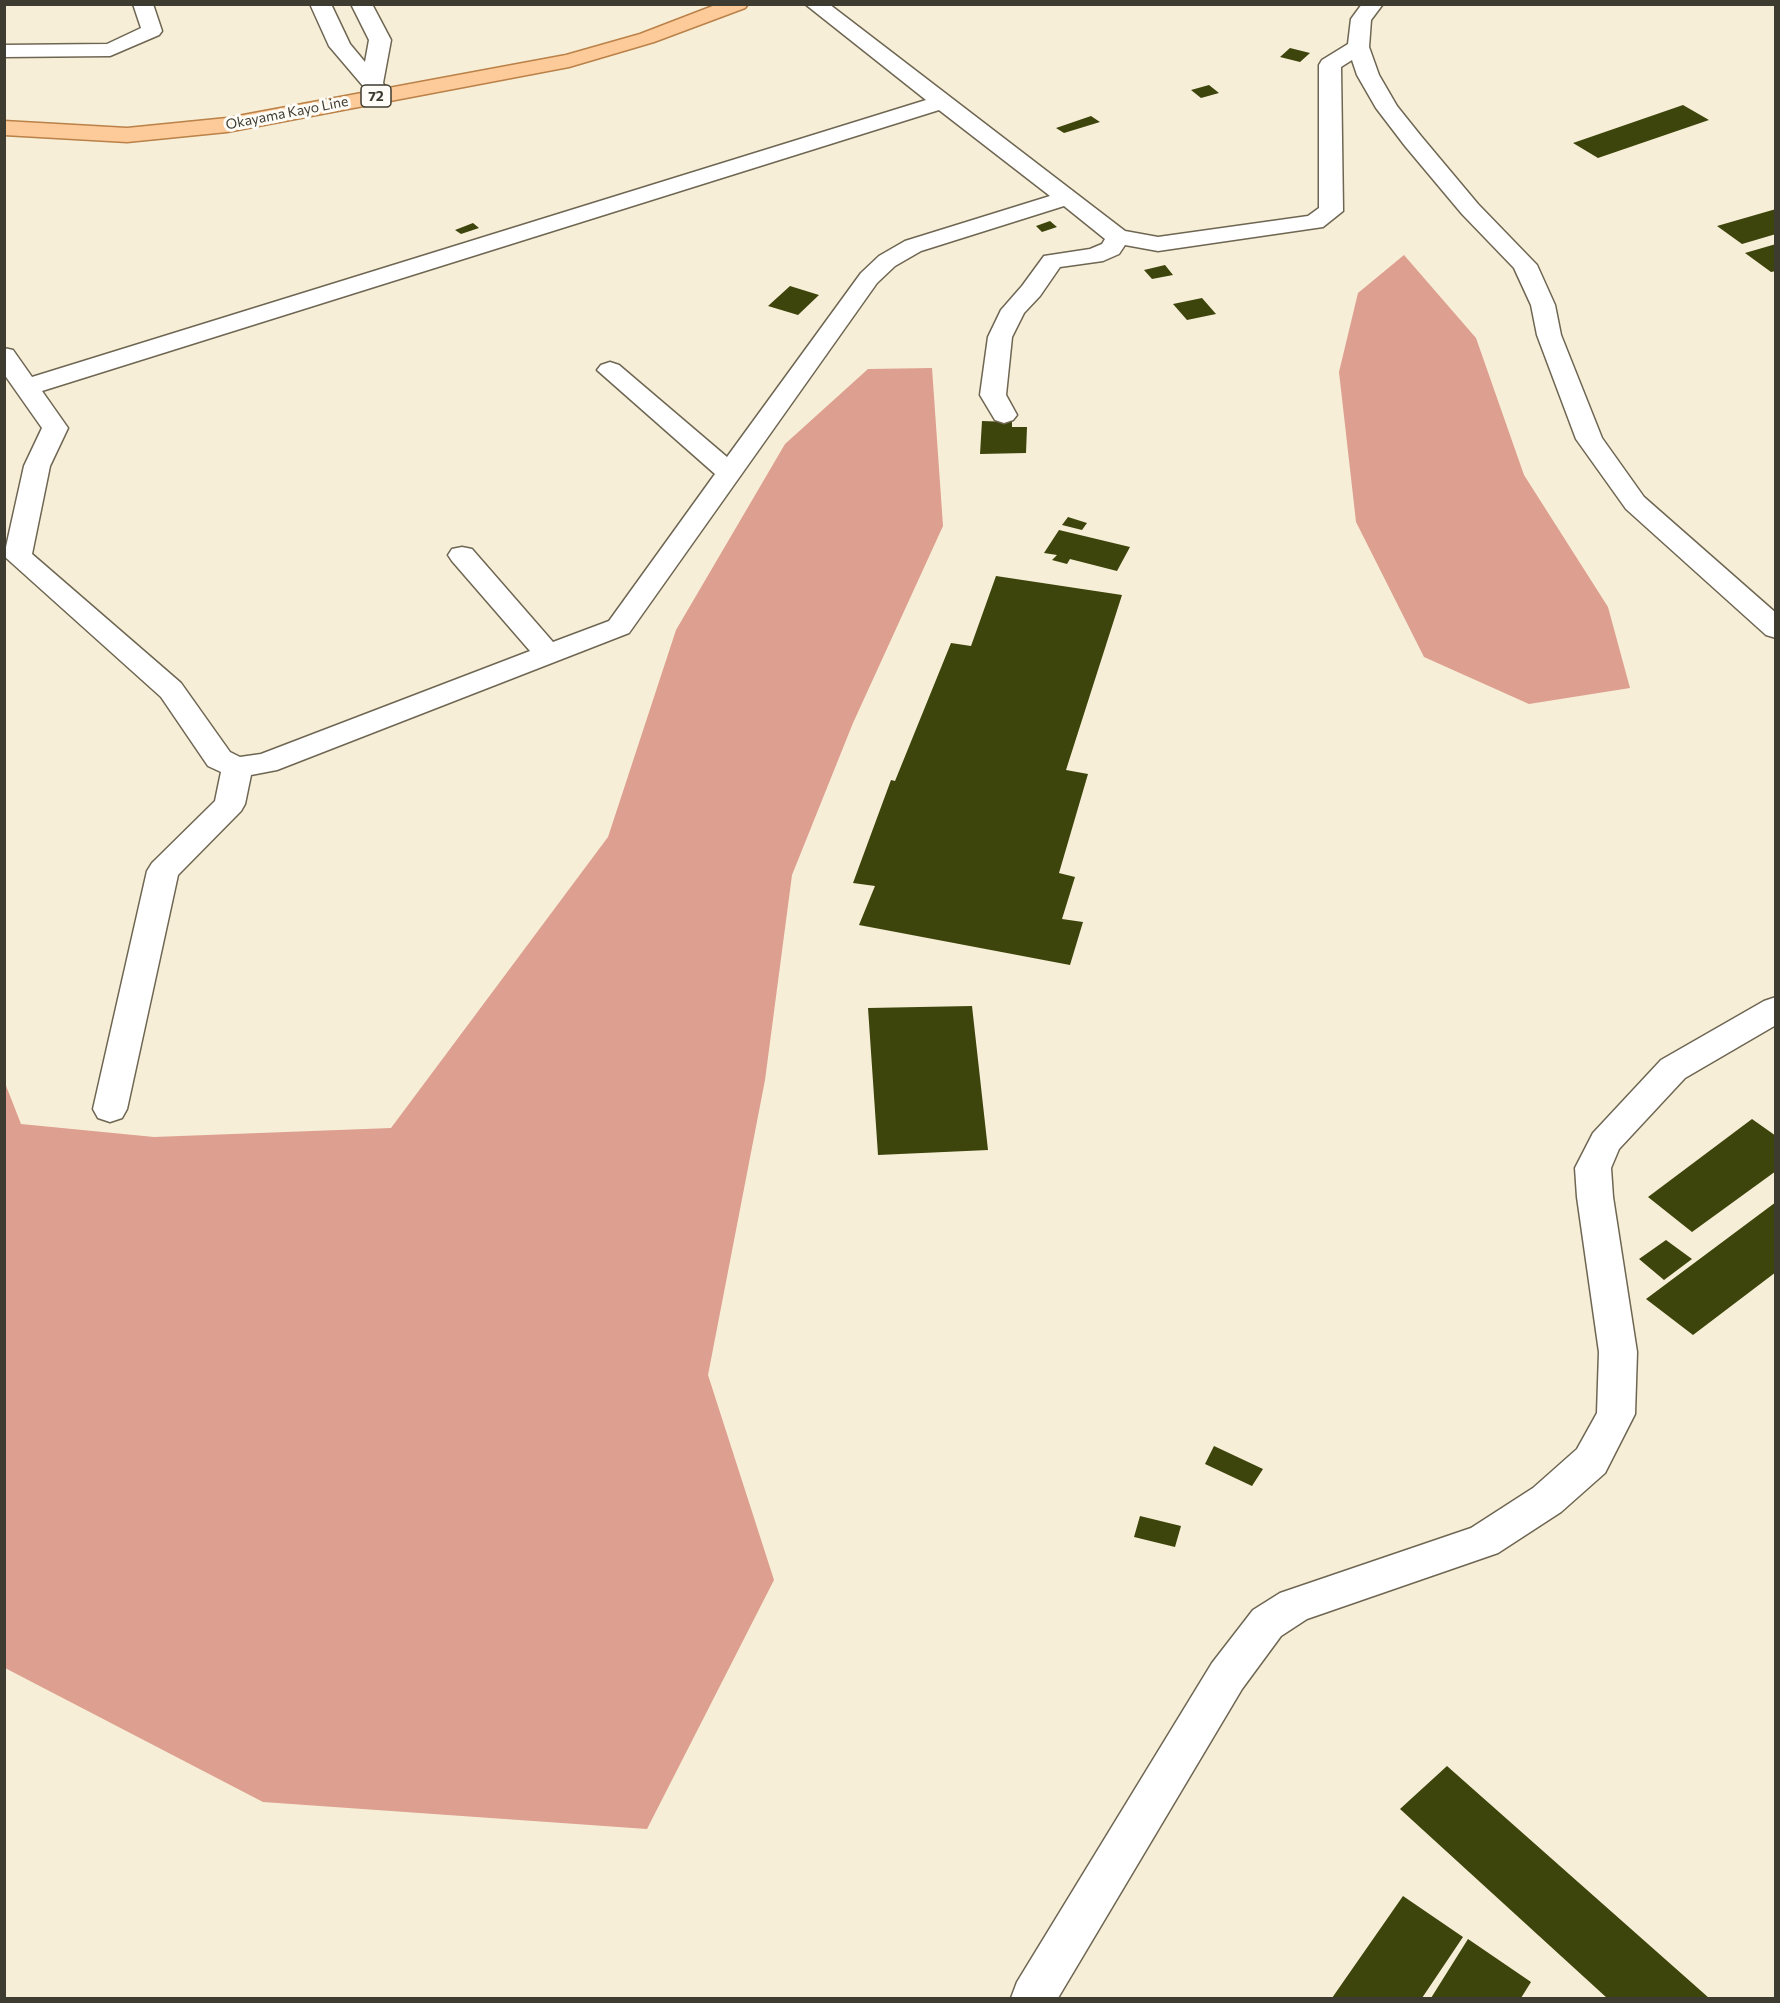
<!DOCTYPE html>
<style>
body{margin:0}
#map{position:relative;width:1780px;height:2003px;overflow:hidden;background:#f7eed7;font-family:Commissioner,sans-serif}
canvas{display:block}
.frame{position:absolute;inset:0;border:6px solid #3e3b31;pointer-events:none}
</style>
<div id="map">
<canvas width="1780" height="2003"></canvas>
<div class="frame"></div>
</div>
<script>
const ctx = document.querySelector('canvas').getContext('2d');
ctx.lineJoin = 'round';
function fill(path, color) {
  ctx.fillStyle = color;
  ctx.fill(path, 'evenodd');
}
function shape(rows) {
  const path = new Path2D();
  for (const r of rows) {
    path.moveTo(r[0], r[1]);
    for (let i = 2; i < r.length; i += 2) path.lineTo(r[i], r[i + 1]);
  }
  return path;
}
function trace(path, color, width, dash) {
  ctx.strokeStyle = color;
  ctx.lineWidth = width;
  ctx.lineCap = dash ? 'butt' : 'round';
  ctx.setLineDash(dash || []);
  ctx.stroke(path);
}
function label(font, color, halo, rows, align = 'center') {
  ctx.font = font + ' Commissioner,sans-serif';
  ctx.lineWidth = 6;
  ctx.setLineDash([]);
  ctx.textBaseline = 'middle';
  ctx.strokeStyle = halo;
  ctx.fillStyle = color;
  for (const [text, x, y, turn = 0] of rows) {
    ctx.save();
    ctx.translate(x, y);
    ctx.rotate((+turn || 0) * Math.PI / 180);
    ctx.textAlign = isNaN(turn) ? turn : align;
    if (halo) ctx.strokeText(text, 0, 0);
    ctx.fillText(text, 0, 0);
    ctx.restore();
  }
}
fill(shape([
 [1404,255,1476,338,1524,475,1608,607,1630,688,1529,704,1424,657,1356,522,1339,372,1358,293],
 [932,368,943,526,853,723,792,875,765,1080,708,1375,774,1580,647,1829,263,1802,5,1668,5,1083,21,1124,154,1137,391,1128,608,837,676,630,785,444,868,369]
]), '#dd9f8f');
fill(shape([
 [1290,48,1310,53,1300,62,1280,57],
 [1209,85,1219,93,1201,98,1191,90],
 [1683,105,1709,120,1598,158,1573,143],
 [1091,116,1100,122,1064,133,1056,128],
 [1776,209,1776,234,1742,244,1717,226],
 [1050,221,1057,227,1042,232,1036,226],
 [473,223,479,228,461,234,455,230],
 [1776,244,1776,271,1771,272,1745,253],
 [1165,265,1173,275,1152,279,1144,270],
 [790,286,819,295,798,315,768,306],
 [1202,298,1216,314,1187,320,1173,304],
 [982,421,1012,422,1012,427,1027,427,1026,453,980,454],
 [1068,517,1087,523,1082,530,1062,525],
 [1059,530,1130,547,1117,571,1070,559,1067,564,1052,560,1057,555,1044,553],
 [996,576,1122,595,1066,770,1088,774,1059,873,1075,877,1062,919,1083,922,1070,965,859,925,875,886,853,883,891,780,895,781,951,643,971,646],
 [972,1006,988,1150,878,1155,868,1008],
 [1752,1119,1776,1136,1776,1171,1692,1232,1648,1197],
 [1776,1202,1776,1272,1693,1335,1646,1299],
 [1666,1240,1692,1259,1664,1280,1639,1259],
 [1214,1446,1263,1469,1252,1486,1205,1464],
 [1140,1516,1181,1526,1175,1547,1134,1537],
 [1447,1766,1709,1998,1607,1998,1400,1809],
 [1403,1896,1463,1937,1422,1998,1332,1998],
 [1468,1939,1531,1982,1521,1998,1431,1998]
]), '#3d450c');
const street = shape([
 [133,4,153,4,162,31,159,35,110,56,4,57,4,45,107,44,141,28,133,4],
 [805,4,829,4,1125,231,1158,237,1308,216,1319,208,1319,65,1322,60,1348,44,1351,19,1362,4,1383,4,1371,20,1369,47,1379,75,1397,106,1421,136,1478,204,1537,265,1555,305,1561,335,1602,438,1644,497,1776,613,1776,638,1766,635,1626,509,1576,439,1537,335,1531,305,1514,268,1462,214,1405,146,1376,108,1357,75,1352,60,1341,67,1343,211,1323,227,1158,251,1125,245,1119,254,1103,261,1060,267,1040,296,1024,313,1012,337,1006,395,1017,415,1013,420,1004,423,995,420,980,395,988,337,1001,310,1022,286,1044,256,1090,249,1102,244,1105,239,1064,206,921,251,895,266,877,283,629,633,277,770,251,775,245,804,241,811,178,875,127,1109,122,1118,110,1122,98,1118,93,1109,147,871,152,863,215,801,221,772,208,766,161,697,4,556,24,466,42,428,4,374,4,348,13,350,32,377,926,100,805,4],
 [939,110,1050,196,905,241,879,256,861,273,727,457,619,365,610,362,601,365,597,370,715,474,609,621,553,642,472,549,462,547,452,549,448,555,452,561,530,651,261,754,240,757,230,752,181,683,32,554,50,466,68,428,42,391,939,110],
 [1776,997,1776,1025,1685,1078,1619,1149,1611,1168,1613,1197,1637,1352,1635,1414,1605,1473,1561,1512,1498,1553,1307,1619,1281,1636,1242,1689,1058,1998,1011,1998,1017,1982,1212,1663,1253,1610,1280,1593,1471,1528,1533,1488,1577,1449,1597,1413,1599,1352,1577,1197,1575,1168,1593,1133,1661,1060,1764,1001,1776,997]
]);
const secondary = shape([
 [310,4,331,4,350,44,365,62,369,40,351,4,372,4,391,40,383,83,390,95,387,100,379,102,371,100,363,86,329,46,310,4]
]);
const primary = shape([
 [718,4,748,4,745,8,654,42,569,67,227,132,127,142,4,135,4,121,127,128,227,118,566,55,640,34,718,4]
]);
trace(street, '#6e6652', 3);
trace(secondary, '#6e6652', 3);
trace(primary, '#ba8148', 3);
fill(street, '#fff');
fill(secondary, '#fff');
fill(primary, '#fdca99');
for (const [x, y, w] of [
 [376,96,30]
]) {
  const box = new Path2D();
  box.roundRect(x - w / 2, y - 11, w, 22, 4.5);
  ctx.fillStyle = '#fefcf7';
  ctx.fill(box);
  trace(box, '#3e3b31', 1.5);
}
label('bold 14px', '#3e3b31', null, [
 ["72",376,96]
]);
label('14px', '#3e3b31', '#fefcf7', [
 ["Okayama Kayo Line",287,113,-11]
]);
</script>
